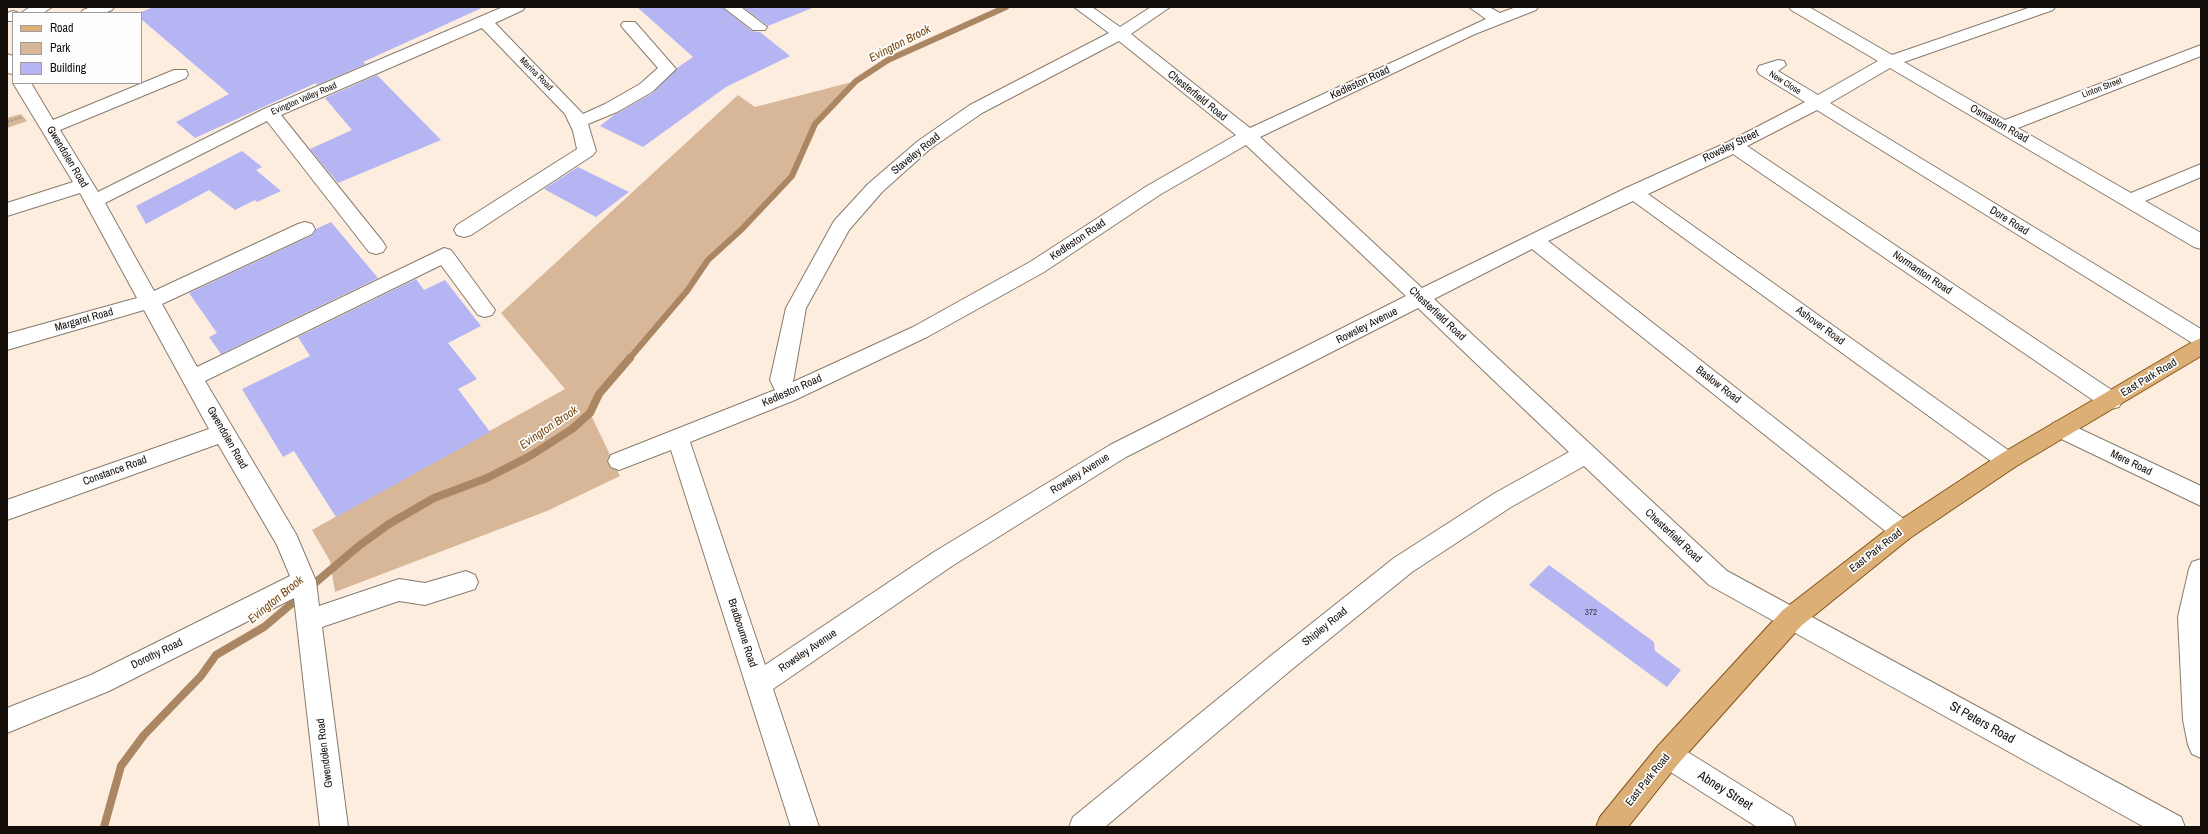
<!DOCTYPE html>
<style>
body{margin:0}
#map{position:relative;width:2208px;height:834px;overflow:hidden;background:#fceddf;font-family:"Archivo Narrow",sans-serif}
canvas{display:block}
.frame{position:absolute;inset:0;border:8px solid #130e0a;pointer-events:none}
.legend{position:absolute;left:12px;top:12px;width:130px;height:72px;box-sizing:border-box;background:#fdfdfd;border:1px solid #9f9d9c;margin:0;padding:5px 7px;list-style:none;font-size:12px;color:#130e0a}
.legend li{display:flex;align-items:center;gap:8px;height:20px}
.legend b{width:20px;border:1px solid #9f9d9c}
</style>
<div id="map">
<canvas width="2208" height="834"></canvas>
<div class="frame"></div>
<ul class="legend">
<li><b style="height:5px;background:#dbaf76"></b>Road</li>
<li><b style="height:11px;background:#d7b798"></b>Park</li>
<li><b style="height:11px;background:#b4b5f2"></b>Building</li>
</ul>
</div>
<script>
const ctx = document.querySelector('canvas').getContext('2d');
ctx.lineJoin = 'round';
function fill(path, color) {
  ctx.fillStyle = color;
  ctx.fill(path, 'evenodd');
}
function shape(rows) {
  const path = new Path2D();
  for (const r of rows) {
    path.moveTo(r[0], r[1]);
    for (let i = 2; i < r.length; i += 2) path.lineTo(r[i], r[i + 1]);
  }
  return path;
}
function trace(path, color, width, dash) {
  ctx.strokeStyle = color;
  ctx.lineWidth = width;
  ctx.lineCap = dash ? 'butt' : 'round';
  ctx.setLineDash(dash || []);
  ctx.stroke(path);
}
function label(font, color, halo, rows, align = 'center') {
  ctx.font = font + ' "Archivo Narrow",sans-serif';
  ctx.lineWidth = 3.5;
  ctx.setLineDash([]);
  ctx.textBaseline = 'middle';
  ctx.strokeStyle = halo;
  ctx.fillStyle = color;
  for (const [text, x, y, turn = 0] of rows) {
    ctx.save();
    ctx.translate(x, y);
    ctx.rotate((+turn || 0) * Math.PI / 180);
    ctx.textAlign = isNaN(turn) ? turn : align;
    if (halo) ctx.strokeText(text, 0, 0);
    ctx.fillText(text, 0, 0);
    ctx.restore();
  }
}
fill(shape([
 [856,81,815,124,792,176,742,229,708,260,687,291,599,394,590,413,620,476,547,511,335,592,330,561,312,530,565,389,501,313,738,95,755,107],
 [21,114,27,121,7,128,7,118]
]), '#d7b798');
trace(shape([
 [629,359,687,291,708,260,742,229,792,176,815,124,856,81,888,60,1006,7]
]), '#ab8663', 6);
trace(shape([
 [309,588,360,545,389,524,434,498,487,478,530,456,572,429,590,413,599,394,630,358],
 [104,827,121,766,144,735,201,676,216,655,264,627,302,595]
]), '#ab8663', 8);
fill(shape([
 [154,7,484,7,363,62,366,64,317,85,316,83,195,138,176,122,229,94,141,19,141,13,138,13],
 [637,7,722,7,752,31,760,32,790,56,726,87,643,147,600,126,614,115,653,93,677,68,693,57],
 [743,7,812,7,812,8,768,26],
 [377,75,441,140,338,183,310,149,352,130,325,98],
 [242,151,262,167,256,170,281,191,257,202,255,200,235,210,209,190,146,224,136,206],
 [578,167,629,192,596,217,544,189],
 [331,222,378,278,221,354,209,337,217,333,189,293,313,235,316,229],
 [416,279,424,290,445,280,481,326,448,343,477,379,458,389,490,432,336,517,294,451,283,457,242,389,310,356,298,337],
 [1549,565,1654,642,1655,651,1681,670,1667,687,1529,585]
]), '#b4b5f2');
const minor = shape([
 [30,7,52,7,43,13,21,13,30,7],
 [91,7,114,7,112,10,104,13,81,13,83,10,91,7],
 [503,7,525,7,523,10,495,23,583,114,605,104,640,84,658,68,623,28,621,25,623,22,635,22,676,69,652,92,617,112,588,124,596,151,593,155,471,235,464,237,457,235,454,230,457,225,577,149,573,131,565,114,482,28,281,115,383,242,386,247,383,252,376,254,369,252,267,121,105,203,154,291,298,224,305,222,312,224,315,229,312,234,162,304,197,367,444,248,451,250,495,310,492,315,485,317,478,315,441,265,205,381,296,534,316,581,319,606,399,579,425,583,466,571,475,575,478,582,475,589,425,605,399,601,322,627,348,827,320,827,294,598,109,691,7,733,7,708,91,675,290,576,277,545,218,444,7,520,7,500,209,429,144,310,7,350,7,334,137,298,80,193,7,216,7,203,73,182,13,83,31,83,53,120,174,70,186,70,188,74,186,78,60,130,98,192,264,109,503,7],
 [723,7,741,7,767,27,765,30,753,30,723,7],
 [1074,7,1092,7,1120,27,1151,7,1170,7,1131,34,1250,128,1486,19,1469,7,1489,7,1500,13,1516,7,1538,7,1536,10,1475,34,1260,137,1422,288,1626,188,1728,142,1805,102,1759,74,1757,70,1759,66,1778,60,1784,61,1786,65,1778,71,1818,95,1878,61,1791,10,1789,7,1809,7,1892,55,2031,7,2055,7,2053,10,1904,62,2005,120,2201,45,2201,56,2018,128,2131,193,2201,164,2201,177,2145,201,2201,233,2201,249,2194,247,1890,68,1830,103,2201,329,2201,347,2194,344,1817,110,1747,146,2119,395,2122,401,2119,407,2111,409,2103,407,1733,154,1648,194,2015,455,2018,461,2015,467,2007,470,1999,467,1633,201,1548,241,1910,524,1914,531,1910,538,1902,541,1894,538,1532,249,1434,299,1727,571,2181,817,2185,827,2144,827,1709,585,1584,466,1511,507,1412,572,1291,670,1105,827,1069,827,1073,817,1273,654,1394,558,1495,493,1569,452,1418,308,1126,457,952,566,773,689,819,827,791,827,671,450,619,470,611,467,608,461,611,455,775,390,770,380,786,308,834,221,868,184,918,141,970,105,1109,33,1074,7],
 [1119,41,1236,135,1147,186,1030,262,913,327,793,382,806,308,849,230,882,192,930,149,982,113,1119,41],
 [1246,145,1406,296,1110,445,934,552,765,665,690,442,795,400,927,337,1044,272,1161,194,1246,145],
 [13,11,19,13,13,13,13,21,7,21,7,13,13,11],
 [7,54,13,56,13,74,7,73,7,54],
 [2061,420,2201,486,2201,506,2053,435,2050,429,2053,423,2061,420],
 [2201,559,2201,758,2192,754,2188,745,2183,720,2178,617,2189,569,2192,562,2201,559],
 [1668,742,1678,746,1792,817,1796,827,1757,827,1658,764,1655,755,1658,746,1668,742]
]);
const major = shape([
 [2201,338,2201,356,2015,467,1910,538,1801,626,1678,764,1628,827,1596,827,1600,817,1658,746,1783,610,1894,524,1999,455,2194,341,2201,338]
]);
trace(minor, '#887b6e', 2);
trace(major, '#855415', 2);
trace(shape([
 [7,122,22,117]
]), '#a79c92', 2, [2.5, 1.5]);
fill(minor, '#fff');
fill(major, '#dbaf76');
label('9px', '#130e0a', '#fdfdfd', [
 ["Marina Road",536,74,45],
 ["New Close",1785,83,32],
 ["Linton Street",2102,88,-21],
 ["Evington Valley Road",304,99,-23]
]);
label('9px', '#3b3844', null, [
 ["372",1591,613]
]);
label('11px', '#130e0a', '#fdfdfd', [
 ["Kedleston Road",1360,83,-25],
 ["Chesterfield Road",1197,96,39],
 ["Osmaston Road",1999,124,30],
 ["Rowsley Street",1731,146,-26],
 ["Staveley Road",916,154,-39],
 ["Gwendolen Road",67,157,59],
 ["Dore Road",2009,221,32],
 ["Kedleston Road",1078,240,-34],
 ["Normanton Road",1922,273,34],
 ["Chesterfield Road",1437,314,43],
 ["Margaret Road",84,320,-16],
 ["Rowsley Avenue",1367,326,-27],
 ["Ashover Road",1820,326,36],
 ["East Park Road",2149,378,-31],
 ["Baslow Road",1718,385,38],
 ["Kedleston Road",792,391,-24],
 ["Gwendolen Road",227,438,60],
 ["Mere Road",2131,463,26],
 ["Constance Road",115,471,-20],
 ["Rowsley Avenue",1080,474,-32],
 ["Chesterfield Road",1673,536,43],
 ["East Park Road",1876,551,-38],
 ["Shipley Road",1325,627,-39],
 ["Bradbourne Road",742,633,72],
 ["Rowsley Avenue",808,651,-34],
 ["Dorothy Road",157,654,-26],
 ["Gwendolen Road",325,753,-97],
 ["East Park Road",1648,780,-51]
]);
label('italic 12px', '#784a10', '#fdfdfd', [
 ["Evington Brook",900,44,-27],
 ["Evington Brook",549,428,-34],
 ["Evington Brook",276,600,-39]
]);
label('13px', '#130e0a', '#fdfdfd', [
 ["St Peters Road",1982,723,29],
 ["Abney Street",1725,791,32]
]);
</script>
